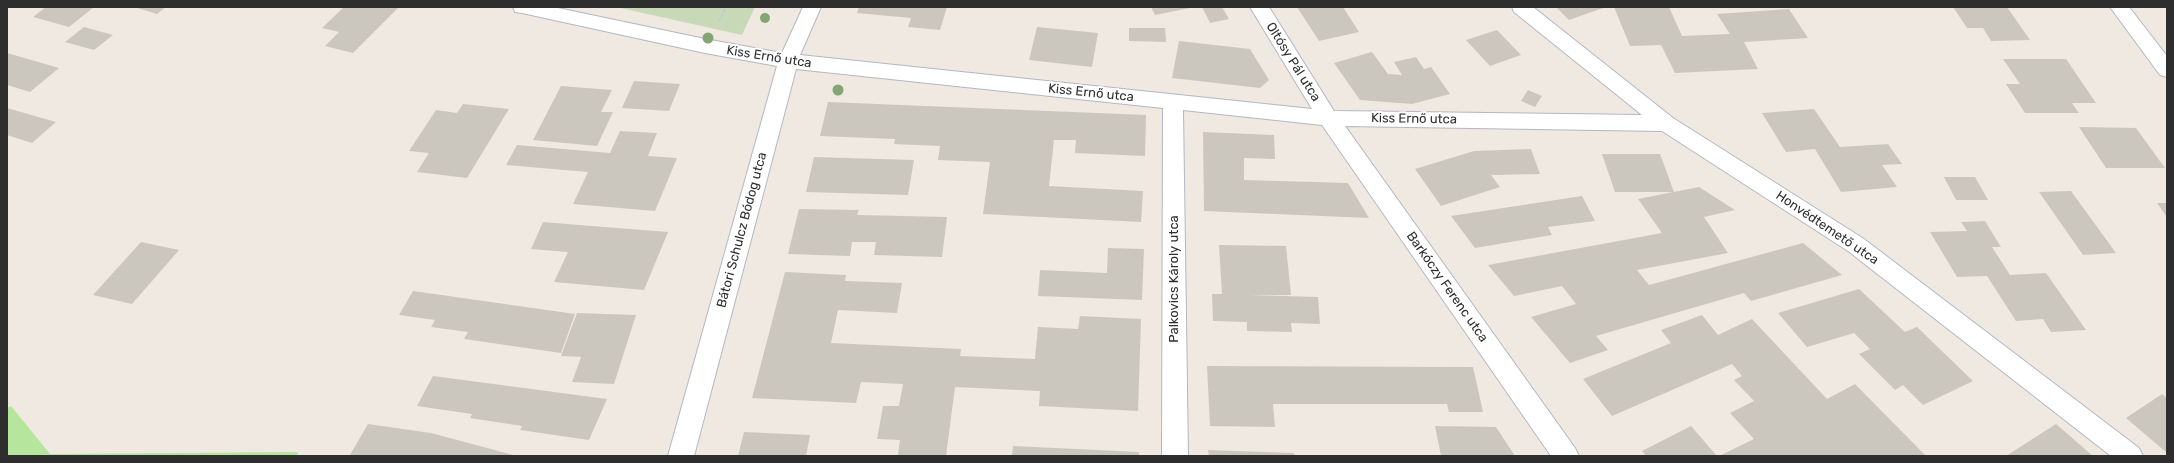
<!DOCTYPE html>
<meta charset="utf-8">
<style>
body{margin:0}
#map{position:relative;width:2174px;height:463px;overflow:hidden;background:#efe9e1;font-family:Rubik,sans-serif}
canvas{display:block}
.frame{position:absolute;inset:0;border:8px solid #2e2e2e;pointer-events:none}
</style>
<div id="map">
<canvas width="2174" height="463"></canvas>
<div class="frame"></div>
</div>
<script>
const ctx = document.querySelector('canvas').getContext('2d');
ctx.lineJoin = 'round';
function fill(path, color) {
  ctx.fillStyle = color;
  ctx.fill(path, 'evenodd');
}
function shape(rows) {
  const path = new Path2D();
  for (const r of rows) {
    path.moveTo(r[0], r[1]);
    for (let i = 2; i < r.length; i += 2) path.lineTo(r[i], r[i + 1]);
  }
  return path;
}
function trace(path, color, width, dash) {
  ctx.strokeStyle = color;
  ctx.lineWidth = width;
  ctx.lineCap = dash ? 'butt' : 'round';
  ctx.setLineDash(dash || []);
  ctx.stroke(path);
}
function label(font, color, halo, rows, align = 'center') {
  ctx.font = font + ' Rubik,sans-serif';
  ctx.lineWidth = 4;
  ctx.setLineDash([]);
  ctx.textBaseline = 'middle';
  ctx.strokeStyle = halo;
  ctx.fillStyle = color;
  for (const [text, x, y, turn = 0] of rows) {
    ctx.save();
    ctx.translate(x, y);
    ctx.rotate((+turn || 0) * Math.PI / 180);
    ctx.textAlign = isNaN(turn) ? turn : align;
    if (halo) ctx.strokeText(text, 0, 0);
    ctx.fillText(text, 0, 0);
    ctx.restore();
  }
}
fill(shape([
 [11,406,50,454,298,452,297,456,7,456,7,408]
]), '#b6e59e');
fill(shape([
 [616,7,755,7,742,35]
]), '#c8d9b8');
fill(shape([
 [46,7,94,7,69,27,33,17],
 [134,7,166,7,157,14],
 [344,7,399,7,353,53,325,46,339,32,322,28],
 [859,7,947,7,940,30,908,27,911,18,857,13],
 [1151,7,1190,7,1190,8,1155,15],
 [1202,7,1222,7,1229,19,1210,23],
 [1297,7,1343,7,1359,32,1319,41],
 [1556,7,1606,7,1569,20],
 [1614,7,1669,7,1682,36,1730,34,1717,14,1789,9,1808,38,1744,42,1758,69,1675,73,1661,45,1630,46],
 [1953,7,2007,7,2030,40,1991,41,1983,28,1967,28],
 [84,27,113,35,94,50,65,42],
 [1037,27,1098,33,1092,67,1029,60],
 [1129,28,1165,28,1166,42,1129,41],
 [1497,30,1521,55,1490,66,1466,40],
 [1179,41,1250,49,1269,80,1260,88,1172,78],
 [1372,52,1388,74,1402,75,1394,62,1416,57,1424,69,1431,67,1450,94,1412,104,1360,100,1334,63],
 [7,53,59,68,30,92,7,85],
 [2003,59,2066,59,2096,103,2072,103,2079,113,2025,113,2006,84,2020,84],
 [634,81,680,84,669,111,622,108],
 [561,86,612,90,601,112,613,112,597,146,533,140],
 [1528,90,1542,96,1535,107,1521,101],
 [828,102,1146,115,1145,156,1075,153,1076,140,1054,140,1049,186,1143,191,1141,222,983,214,990,162,938,160,940,146,894,144,895,139,820,136],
 [463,104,509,109,467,178,417,172,429,153,409,151,436,110,457,113],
 [7,108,56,122,32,143,7,135],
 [1814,109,1840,147,1888,144,1902,164,1882,165,1897,187,1841,192,1815,149,1786,152,1762,113],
 [2079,127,2136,128,2165,168,2106,168],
 [620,131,657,133,648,156,677,158,655,211,573,204,588,172,506,165,517,145,610,153],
 [1203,132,1274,135,1275,159,1244,158,1244,180,1348,183,1369,218,1204,211],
 [1531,149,1540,174,1491,175,1500,187,1441,206,1415,169,1474,151],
 [1602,154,1660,154,1674,192,1615,192],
 [814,157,914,160,908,195,806,192],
 [1944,177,1975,177,1988,200,1956,200],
 [1699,187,1735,210,1704,217,1728,253,1637,270,1649,285,1803,243,1842,275,1751,301,1744,293,1596,336,1608,350,1570,363,1531,317,1576,304,1562,286,1514,296,1488,265,1662,233,1638,199],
 [2071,191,2116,253,2083,255,2039,192],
 [1582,196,1595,221,1548,227,1552,235,1475,248,1451,216],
 [2157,203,2167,203,2167,217],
 [799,209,859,210,857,215,947,217,942,257,874,255,876,242,852,242,850,256,788,254],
 [1985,221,2001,247,1992,247,2010,275,2046,273,2086,330,2051,332,2043,319,2016,321,1987,276,1957,277,1930,232,1967,231,1961,222],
 [543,222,579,225,668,232,644,290,554,282,568,252,531,249],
 [141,242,179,250,132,304,93,295],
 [1219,245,1286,246,1291,295,1250,295,1318,297,1320,324,1291,323,1292,332,1247,331,1247,322,1213,321,1212,294,1222,294],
 [1108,248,1144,249,1142,300,1038,296,1040,270,1107,273],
 [785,272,846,275,845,281,902,283,897,313,838,310,831,343,961,349,960,356,1035,359,1038,327,1078,329,1080,316,1141,319,1138,411,1039,406,1040,391,955,387,946,456,926,456,898,455,900,440,877,439,883,406,899,406,903,384,861,382,856,403,752,398],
 [1859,289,1905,332,1917,327,1973,381,1923,405,1903,385,1895,390,1859,354,1870,349,1854,333,1807,347,1778,313],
 [413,291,575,314,561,353,464,339,468,332,431,327,435,320,399,315],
 [577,313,636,315,614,384,572,382,581,357,561,356],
 [1702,315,1718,335,1752,319,1827,399,1855,384,1926,456,1719,456,1754,439,1730,413,1754,401,1734,380,1742,376,1732,364,1612,416,1583,379,1671,343,1661,330],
 [1207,366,1473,367,1483,412,1449,412,1447,404,1273,404,1275,427,1210,426],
 [433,376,607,399,589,440,520,430,522,426,470,418,472,414,417,406],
 [2162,394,2167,398,2167,453,2126,418],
 [368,424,431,433,517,456,350,455],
 [2056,424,2093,456,2006,456],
 [1435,426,1496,427,1515,456,1441,456],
 [1691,426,1717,456,1646,456,1642,451],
 [744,432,810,435,806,456,738,456],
 [1013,446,1139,452,1139,456,1012,456],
 [1208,450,1294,453,1295,456,1209,456]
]), '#cbc7bf');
const minor = shape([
 [513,7,553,7,705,39,782,53,803,7,821,7,800,55,1312,109,1250,7,1269,7,1334,111,1642,115,1514,12,1512,7,1533,7,1673,118,1864,239,2139,448,2143,456,2111,456,1848,251,1662,131,1345,126,1575,448,1579,456,1551,456,1322,125,1183,110,1188,456,1162,456,1163,108,796,69,694,456,668,456,777,66,705,53,522,13,515,12,513,7],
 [2110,7,2129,7,2167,56,2167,77,2160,75,2110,7]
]);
trace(minor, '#b4b7c1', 2);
trace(shape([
 [719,21,726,7]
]), '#c9c9c9', 2.5, [3, 2]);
fill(minor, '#fff');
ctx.fillStyle = '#84a574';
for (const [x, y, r] of [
 [765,18,5],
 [708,38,5.5],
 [838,90,5.5]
]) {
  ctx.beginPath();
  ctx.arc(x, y, r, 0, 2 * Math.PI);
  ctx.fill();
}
label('13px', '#2e2e2e', '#fff', [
 ["Kiss Ernő utca",769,57,9],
 ["Oltósy Pál utca",1293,62,58],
 ["Kiss Ernő utca",1091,93,6],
 ["Kiss Ernő utca",1414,119,1],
 ["Honvédtemető utca",1827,228,34],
 ["Bátori Schulcz Bódog utca",742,230,-75],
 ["Palkovics Károly utca",1174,279,-90],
 ["Barkóczy Ferenc utca",1447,287,55]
]);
</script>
